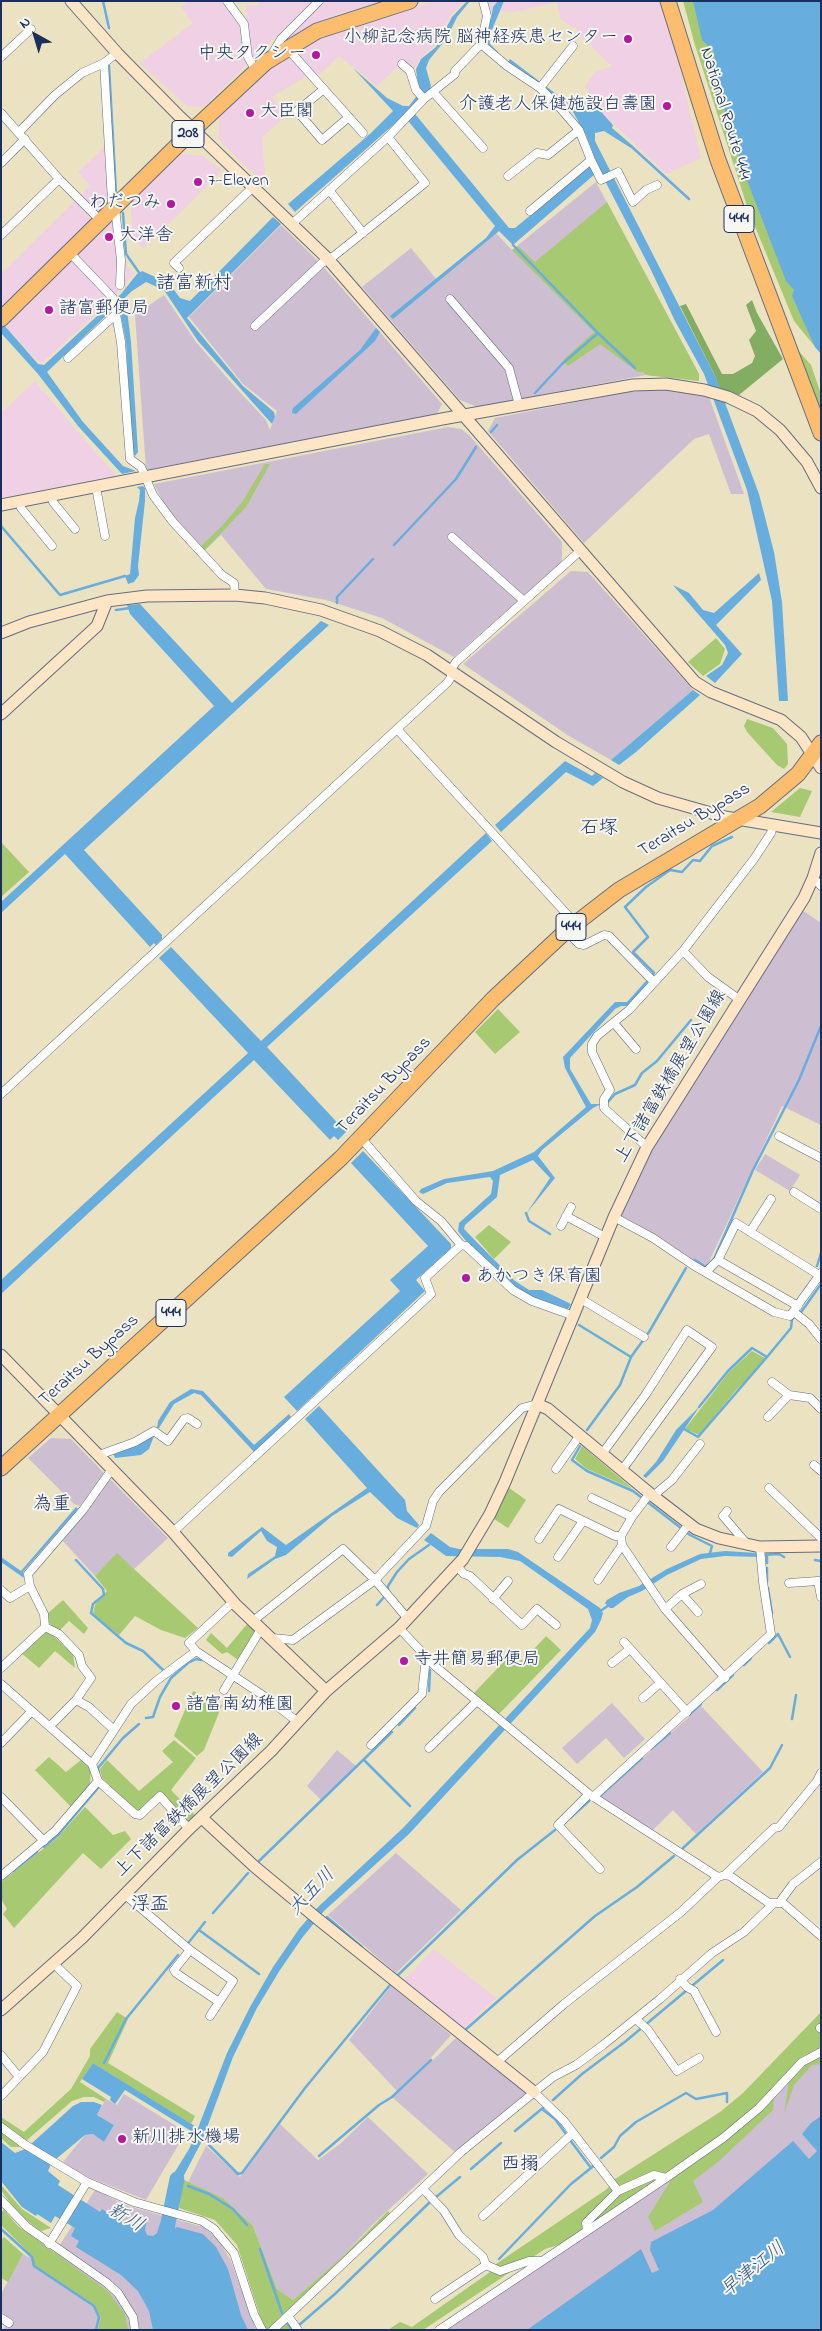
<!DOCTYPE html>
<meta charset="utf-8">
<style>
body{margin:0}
#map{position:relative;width:822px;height:2331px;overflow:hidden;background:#ebe2c2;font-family:"Indie Flower",sans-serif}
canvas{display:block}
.frame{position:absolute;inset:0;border:2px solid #1b2f5e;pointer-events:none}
.north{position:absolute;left:10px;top:10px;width:50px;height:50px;-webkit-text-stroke:4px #f6f6f2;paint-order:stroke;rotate:321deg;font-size:14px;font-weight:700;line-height:20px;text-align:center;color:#1b2f5e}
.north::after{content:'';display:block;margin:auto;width:18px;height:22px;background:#1b2f5e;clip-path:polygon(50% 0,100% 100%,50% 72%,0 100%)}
</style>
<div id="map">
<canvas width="822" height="2331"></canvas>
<div class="frame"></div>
<div class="north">N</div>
</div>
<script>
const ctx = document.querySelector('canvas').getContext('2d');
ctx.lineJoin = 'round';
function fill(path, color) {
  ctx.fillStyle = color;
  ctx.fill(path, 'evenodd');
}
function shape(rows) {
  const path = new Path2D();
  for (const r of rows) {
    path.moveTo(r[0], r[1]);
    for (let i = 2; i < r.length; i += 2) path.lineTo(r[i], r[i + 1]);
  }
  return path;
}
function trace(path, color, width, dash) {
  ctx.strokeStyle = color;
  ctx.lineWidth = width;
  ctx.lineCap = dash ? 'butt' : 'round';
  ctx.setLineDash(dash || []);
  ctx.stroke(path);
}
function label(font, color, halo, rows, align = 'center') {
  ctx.font = font + ' "Indie Flower","Klee One",sans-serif';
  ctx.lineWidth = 4;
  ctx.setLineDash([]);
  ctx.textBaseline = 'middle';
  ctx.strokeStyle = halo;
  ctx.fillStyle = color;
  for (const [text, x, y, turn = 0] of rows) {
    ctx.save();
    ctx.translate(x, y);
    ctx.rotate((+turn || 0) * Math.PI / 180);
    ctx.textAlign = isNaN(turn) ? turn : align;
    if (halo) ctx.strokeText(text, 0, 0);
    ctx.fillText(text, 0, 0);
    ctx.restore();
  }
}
fill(shape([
 [188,1,222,1,232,14,246,23,247,5,259,5,259,1,313,1,203,107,187,106,140,63,193,23,181,7],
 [321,1,384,1,339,14,292,37,290,32],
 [436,1,464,1,452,13,435,45,420,58,415,68,405,61,377,86,339,56,317,77,313,72,272,97,286,116,262,137,266,186,219,140,219,115,267,71,300,49,325,36],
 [485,1,660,1,673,41,701,158,666,174,603,114,585,86,595,72,612,66,577,33,577,29,561,20,557,2,515,12,488,11],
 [110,142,114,198,1,307,1,274,90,186,78,172],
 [181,154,203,156,222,171,144,248,133,239,131,208,129,203],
 [118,213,123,261,134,273,110,301,43,362,38,362,3,323],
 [35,381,96,453,116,475,1,498,1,413],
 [434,1949,496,1998,463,2029,404,1980]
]), '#f0d0e4');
fill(shape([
 [596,182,699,374,699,381,646,375,477,407,460,400,362,287,411,248,437,280,495,232,512,250],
 [281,225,321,264,442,404,437,414,146,470,135,315,164,295,196,342,235,387,266,420,270,430,277,411,243,384,189,317],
 [666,389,709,397,744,494,731,494,709,434,694,439,584,543,488,431,495,418,627,392],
 [448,427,461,429,469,435,562,542,562,562,454,657,382,618,326,600,266,589,221,535,205,550,166,508,154,484],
 [571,571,588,572,693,690,611,760,569,736,463,664],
 [802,910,821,923,821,1125,782,1106,706,1268,655,1234,620,1215,652,1148],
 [765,1154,800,1175,790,1191,755,1170],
 [51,1438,71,1439,104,1473,80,1506,74,1504,28,1458],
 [109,1478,168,1538,134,1569,117,1554,95,1576,62,1540],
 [612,1703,645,1739,624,1758,606,1738,577,1764,562,1748],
 [701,1706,763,1772,696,1834,673,1810,652,1831,600,1797],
 [337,1750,356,1766,321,1800,307,1786],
 [396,1853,461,1910,396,1973,328,1915],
 [391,1986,451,2035,429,2060,397,2091,349,2040],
 [456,2038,527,2092,456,2153,393,2098],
 [821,2057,821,2225,677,2330,447,2330,725,2142,761,2111,808,2060],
 [124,2094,186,2132,146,2200,83,2175,63,2162,85,2135,93,2134,104,2142,114,2125,97,2115,106,2099,117,2105],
 [368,2117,428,2174,373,2224,341,2258,293,2300,277,2289,253,2226,223,2198,188,2182,206,2146,240,2177,280,2124,318,2160,340,2144],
 [95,2190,125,2205,203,2227,218,2239,231,2261,256,2330,3,2330,9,2321,1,2315,1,2294,23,2254,28,2257,54,2254]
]), '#cebed1');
fill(shape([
 [683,1,699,1,725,46,821,354,794,321,749,212,695,45],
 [607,202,699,374,699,381,646,375,643,372,638,372,600,344,568,366,563,360,594,332,512,250,518,246,535,262],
 [795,347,811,365,821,394,821,421],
 [265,464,270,464,246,507,205,550,201,546,222,526,243,501],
 [716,638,725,649,720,664,703,676,688,662],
 [747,719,773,728,787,744,788,764,784,769,777,765,747,732,744,726],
 [800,788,812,791,800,817,771,812],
 [1,842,29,872,1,897],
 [498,1009,520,1032,495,1054,475,1032],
 [489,1225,511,1242,494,1259,475,1237],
 [752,1351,765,1358,757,1370,737,1389,699,1435,685,1429,729,1372],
 [582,1446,633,1489,587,1469,575,1459],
 [508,1487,526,1500,508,1528,494,1519],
 [117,1553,134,1569,198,1628,185,1638,161,1630,135,1616,119,1635,93,1614,95,1605,107,1591,95,1576],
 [63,1600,88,1628,84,1634,69,1621,59,1631,49,1623,47,1614],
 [248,1623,255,1631,238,1660,227,1652,222,1654,206,1640,211,1633,227,1648],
 [48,1631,73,1654,75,1668,55,1651,39,1668,20,1652],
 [546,1636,561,1650,499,1714,474,1693,513,1652,523,1661],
 [193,1691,222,1705,204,1750,197,1756,174,1736],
 [174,1740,196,1758,171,1790,195,1815,187,1822,160,1793,138,1813,102,1778,100,1769,107,1760,139,1791,173,1762,162,1751],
 [49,1757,66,1772,81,1760,91,1769,90,1785,71,1807,35,1770],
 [85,1807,113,1835,125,1831,131,1839,101,1869,83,1853,14,1928,3,1914,7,1909,1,1899,1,1882,57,1838],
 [117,2012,128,2019,108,2063,195,2116,191,2124,93,2063,80,2082,106,2099,104,2102,94,2097,84,2097,72,2101,19,2147,11,2147,1,2138,1,2117,24,2132,71,2089,90,2056,90,2049],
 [821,2012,821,2047,801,2057,755,2107,722,2134,562,2244,545,2249,423,2330,388,2330,400,2322,412,2327,490,2272,496,2264,607,2189,615,2179,720,2112,743,2093],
 [821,2057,821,2064,812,2065,794,2085,784,2114,789,2081,808,2060],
 [774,2097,773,2110,718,2162,693,2181,703,2202,655,2231,648,2217,673,2177,725,2142,761,2111],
 [182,2179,223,2198,253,2226,277,2289,293,2300,341,2258,388,2211,392,2215,286,2314,295,2330,267,2330,262,2322,237,2245,215,2220,179,2208],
 [1,2185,22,2209,51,2228,41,2231,18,2214,1,2190],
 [4,2210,18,2226,108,2291,125,2314,128,2330,98,2330,101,2317,94,2305,35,2266,32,2256,1,2225,1,2212],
 [4,2237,23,2254,8,2282,1,2278,1,2240]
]), '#a6c972');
fill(shape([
 [752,300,757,313,783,359,739,395,719,388,715,376,680,306,686,304,722,374,733,374,752,363,755,356,749,340,756,331,746,305]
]), '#84ad64');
fill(shape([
 [467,1,470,1,457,17,447,38,429,60,426,68,431,86,430,89,411,109,509,228,515,228,596,161,586,135,573,112,565,110,508,62,510,59,576,109,579,109,584,102,594,104,613,125,612,128,633,146,631,148,604,131,595,133,595,141,715,376,759,494,774,552,782,602,788,701,779,701,772,601,747,490,704,374,675,321,651,270,602,175,595,174,513,245,499,231,393,319,390,316,486,238,495,226,409,122,401,118,295,212,288,204,371,133,393,111,353,68,387,98,403,106,409,106,419,93,416,69,421,59,436,47,452,17],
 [498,1,504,1,489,37,490,44,498,52,497,55,486,44,485,37,487,21,491,20,493,7],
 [693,1,821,1,821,354,815,347,792,296,794,290,786,281,745,175,712,69,715,58,713,50,702,40],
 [273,217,281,224,187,318,243,386,274,412,275,417,272,424,198,341,164,290,146,282,132,291,47,372,83,422,123,466,136,471,122,474,78,426,38,374,1,333,1,327,4,325,38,364,44,365,121,294,137,274,142,271,169,283,180,298,190,301],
 [124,310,127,310,131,342,138,452,135,456,132,451,126,342,121,316],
 [376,328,380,332,375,341,296,414,292,413,293,408,360,350],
 [143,486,145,488,145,501,138,566,139,575,134,582,128,584,125,576,130,574,135,518,139,501,140,490,137,487],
 [759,573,761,580,716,625,742,654,715,683,706,676,722,665,728,653,725,645,673,585,689,593,703,610,714,613],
 [140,604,232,703,321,621,329,625,84,850,162,935,162,939,156,945,154,943,150,947,65,854,1,913,1,902,214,706,130,614,127,605],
 [693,690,700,695,636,752,619,765,611,760],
 [565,761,592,776,595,773,603,778,593,786,566,772,501,832,495,825],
 [486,833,492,841,267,1047,346,1132,338,1140,334,1136,330,1140,254,1060,1,1294,1,1280,248,1053,159,958,171,947,261,1041],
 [645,982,647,985,628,1006,621,1006,615,1009,570,1058,570,1069,591,1104,601,1104,593,1108,542,1150,538,1156,555,1178,526,1214,550,1178,533,1160,500,1175,497,1197,465,1225,464,1229,515,1281,529,1290,542,1290,571,1304,568,1309,533,1297,517,1288,466,1241,458,1231,459,1223,491,1194,493,1181,490,1177,447,1183,423,1194,419,1192,421,1189,444,1179,493,1171,534,1152,586,1107,565,1068,563,1057,615,1002,627,1002],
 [363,1151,451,1244,451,1248,416,1280,425,1291,297,1411,284,1397,400,1291,390,1280,428,1246,351,1163],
 [191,1389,203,1391,254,1445,289,1414,291,1417,255,1453,201,1395,194,1393,174,1404,159,1428,157,1428,158,1421,170,1402],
 [319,1406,405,1500,407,1511,419,1525,417,1528,397,1518,370,1492,332,1516,286,1555,275,1559,247,1579,248,1574,275,1556,277,1547,267,1541,261,1531,232,1557,228,1556,228,1553,262,1527,286,1545,367,1488,305,1419],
 [700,1406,663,1461,646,1478,643,1476,656,1462,676,1430],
 [152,1435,154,1436,149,1449,141,1455,115,1458,113,1453,137,1445],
 [76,1507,78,1509,23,1572,24,1578,1,1562,1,1557,21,1571],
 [431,1533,450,1547,459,1549,508,1549,518,1552,600,1608,603,1613,601,1620,595,1632,409,1834,324,1911,302,1938,280,1970,257,2008,233,2057,202,2141,182,2179,178,2201,168,2198,173,2175,189,2149,196,2134,125,2090,115,2104,110,2100,111,2097,82,2079,93,2063,198,2128,227,2053,250,2007,273,1967,299,1929,318,1907,403,1828,590,1628,592,1620,588,1609,520,1561,500,1557,446,1556,424,1540],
 [725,1551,757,1553,758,1557,725,1556,701,1559,667,1575,642,1591,628,1597,613,1608,610,1608,605,1603,607,1600,619,1593,639,1586,667,1569,700,1554],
 [81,2102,94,2102,102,2105,97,2115,114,2125,104,2142,93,2134,85,2135,56,2159,31,2144,73,2106],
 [821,2116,821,2330,527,2330,641,2249,652,2273,659,2270,650,2250,651,2242,713,2210,793,2141,809,2159,817,2151,802,2134,811,2123],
 [1,2142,15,2153,25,2149,51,2164,48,2171,60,2181,58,2185,100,2212,102,2209,128,2225,133,2223,135,2218,147,2219,145,2230,147,2235,153,2236,157,2233,160,2223,164,2222,173,2225,172,2231,177,2227,203,2234,216,2247,228,2269,241,2315,248,2330,153,2330,149,2311,138,2291,121,2275,76,2247,79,2241,71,2236,75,2228,55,2216,51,2223,37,2214,36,2216,22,2207,1,2181]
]), '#67aede');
trace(shape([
 [103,1,109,28],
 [109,66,116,193],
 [632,147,689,199],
 [123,213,126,254,140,274],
 [513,245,598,333,562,364,535,393],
 [598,333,635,368],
 [491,432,497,425],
 [1,526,60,595,125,576],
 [394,545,456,479,476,447],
 [337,603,337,597,373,559],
 [116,610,130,608],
 [645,984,654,973,633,952,648,937,625,907,646,887,670,870,682,872,693,860,700,861,712,846,732,837],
 [607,1103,615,1094,635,1085,642,1073,657,1061,691,1020],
 [526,1213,529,1221,550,1234],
 [695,1260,706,1267,714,1259,753,1170,799,1080,821,1026],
 [817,1266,821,1253],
 [579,1325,631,1357],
 [699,1407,728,1371,752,1348,767,1357,791,1328,792,1319,802,1311,821,1284],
 [684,1429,698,1437,767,1357],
 [587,1430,620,1385,631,1357,649,1332,686,1268],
 [580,1446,572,1460,587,1471,633,1491,690,1535,712,1546,710,1553],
 [762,1555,779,1554,784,1557],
 [76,1560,103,1589,104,1595,93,1604,91,1613,126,1643,143,1651,163,1670],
 [815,1560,821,1561],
 [767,1563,767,1555],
 [767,1581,767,1568],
 [768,1588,772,1613],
 [388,1593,388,1586,397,1572,409,1559,429,1545],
 [377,1605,385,1596],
 [599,1612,609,1605],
 [769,1643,778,1634,790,1657],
 [744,1665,751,1658],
 [717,1690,733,1675],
 [429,1691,430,1670],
 [689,1715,701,1704],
 [146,1718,153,1717,160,1697,171,1678,188,1663,196,1659,201,1660],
 [792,1719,796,1695],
 [399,1725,415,1708],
 [651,1749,670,1733],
 [364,1760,410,1806],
 [99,1773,98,1768,123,1738,139,1724],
 [601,1795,642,1758],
 [570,1818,589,1801],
 [44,1847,58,1835,98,1788],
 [683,1848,770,1768,782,1745],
 [259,1861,392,1732],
 [13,1871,37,1852],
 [213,1913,248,1873],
 [327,1917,362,1947],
 [199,1930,259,1974],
 [189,1942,205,1922],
 [397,1976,517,1860,555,1830],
 [464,2031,595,1916,637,1887,674,1856],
 [104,2063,126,2019,178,1955],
 [553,2100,582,2074,626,2041,723,1960],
 [542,2109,555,2119,566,2134],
 [515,2131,544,2107],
 [570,2140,591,2168,593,2166],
 [208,2144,238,2174,242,2173,305,2088,390,1985],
 [319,2156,379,2105,392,2097,431,2060],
 [601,2158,614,2147,620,2136,636,2122,686,2093,696,2099,727,2093,727,2102],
 [471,2169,501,2143],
 [188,2186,209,2194,233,2209,247,2225],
 [1,2229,32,2257,34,2266,94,2306,99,2317,96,2330],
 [260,2249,282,2313],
 [499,2259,571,2184,591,2168],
 [288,2324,292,2330],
 [298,2326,336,2293,430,2202,460,2177]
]), '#67aede', 2.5);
trace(shape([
 [166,2243,168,2223,177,2179]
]), '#67aede', 15);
const street = shape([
 [227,1,244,24,248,57,256,71],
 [483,1,487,16,481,44,507,66,540,88,561,109,579,130,591,160,530,211],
 [287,48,363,133],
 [272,54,281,39,319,1],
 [1,57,31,29],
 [104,63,112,201,115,208,121,260,120,285],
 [402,64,410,71,416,90,424,99],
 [540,88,573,46],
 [324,89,297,111,322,140,349,117],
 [434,93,483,148],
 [1,113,59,179,101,221],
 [19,132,55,95,82,73,104,63,117,53],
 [591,160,601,180,618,172,633,202,646,190,657,185],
 [1,163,25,139],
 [508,176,537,153,548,155,579,130],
 [329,190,363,233],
 [293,223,388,137,424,99,455,74,455,71,481,44],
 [1,235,59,179],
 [69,252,113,298,121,342,130,459,141,467,153,495,173,522,222,575,234,583,235,595],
 [179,268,174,263,253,187],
 [450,299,509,368,519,405],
 [255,326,322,263,334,256,425,183,388,137],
 [68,358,116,314],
 [96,487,105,536],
 [52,495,53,502,75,529],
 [20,502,21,508,52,546],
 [452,537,524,601],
 [397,729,575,923],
 [813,878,821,886],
 [566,931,579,944,584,945,604,935,609,936,654,982],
 [683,951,708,977,740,1000],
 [614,1023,636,1049],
 [1,1094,448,682,451,677,451,670,456,662,580,551],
 [779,1136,821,1158],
 [361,1138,416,1201,441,1221,461,1245,466,1246,513,1290,532,1301,574,1316],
 [647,1147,604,1108,604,1099,610,1090,592,1052,592,1044,597,1036,629,1010,683,951,754,859,771,833,773,825],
 [794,1192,821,1209],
 [566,1216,605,1237],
 [614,1217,653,1238,693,1265,774,1312,790,1316,821,1273],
 [561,1226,571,1207],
 [750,1232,771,1199],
 [718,1260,798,1306],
 [706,1272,718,1260,736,1223,819,1275],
 [581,1299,644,1337],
 [794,1312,809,1324,821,1339],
 [772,1382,789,1395],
 [768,1417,789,1395,810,1398,821,1409],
 [602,1454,646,1394,687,1330,712,1347,622,1470],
 [99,1455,135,1442,154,1431,168,1441,184,1419,188,1418,197,1424],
 [814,1465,821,1471],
 [556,1469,580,1435],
 [769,1488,821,1538],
 [650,1493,632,1517,621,1536,622,1545,665,1609,725,1678],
 [653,1496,672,1480,700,1444],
 [592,1498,632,1517],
 [727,1511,723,1516,746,1543],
 [173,1532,431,1294,425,1278,461,1245],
 [539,1539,559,1509,615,1536,621,1536],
 [671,1547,689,1524],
 [558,1557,583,1521],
 [457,1566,464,1574,470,1576,522,1625,537,1609,556,1625],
 [598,1580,622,1545],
 [821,1581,818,1581,821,1597],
 [789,1583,818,1581],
 [1,1590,10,1598,30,1586],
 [682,1594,698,1612],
 [493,1599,508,1581],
 [665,1609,682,1594,701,1584],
 [253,1621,343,1549,375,1580,408,1619],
 [45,1627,44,1614,30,1586,28,1574,83,1510,112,1469],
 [399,1628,436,1667,589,1794,718,1877,725,1875,730,1876,769,1903,783,1903,821,1936],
 [272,1638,293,1640,375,1580,426,1526,433,1501,439,1492,522,1408,537,1404],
 [624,1642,687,1712],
 [196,1651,189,1643,233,1602],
 [612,1663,630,1649],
 [1,1668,45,1627,59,1634,79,1655,82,1666,91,1678,76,1700,50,1726],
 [1,1684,92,1764],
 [224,1690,261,1629],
 [643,1698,660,1683],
 [76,1700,89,1707,113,1729],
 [1,1743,32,1711],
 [371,1745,422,1694,426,1658],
 [429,1748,477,1701],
 [589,1794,558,1825,600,1869],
 [1,1797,44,1841],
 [593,1797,771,1634,763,1582,760,1547],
 [189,1829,160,1796,140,1815,135,1814,98,1781,92,1764,131,1704,156,1681,196,1651,264,1696,298,1722],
 [725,1875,774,1828,779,1827,817,1781,821,1773],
 [1,1876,55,1831,98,1781],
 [124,1894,190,1950,233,1981,210,2016],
 [779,1903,793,1884,821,1862],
 [190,1950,174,1970,176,1973,219,2002],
 [680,1979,687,1987,694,1991,716,2032],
 [636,2019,648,2030,677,2071,699,2058],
 [820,2028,821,2028],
 [1,2055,19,2077],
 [497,2062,564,2004,681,1912,718,1877],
 [534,2092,564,2121,618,2191],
 [1,2096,43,2052,77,1986,54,1964],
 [1,2127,24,2144,87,2182,134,2202,202,2221,214,2229,234,2253,254,2314,262,2330],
 [423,2189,444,2211,459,2235,483,2257,486,2265,500,2271,529,2261,540,2261],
 [1,2200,27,2227,107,2283,118,2293,133,2317,135,2330],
 [483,2216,573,2133],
 [587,2231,666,2178],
 [49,2244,87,2182],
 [435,2299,486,2265],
 [288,2316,298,2330],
 [1,2318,9,2323],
 [273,2330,461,2152,553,2077,576,2065,603,2045,660,1999,712,1953,744,1932,774,1903],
 [439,2330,587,2231,586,2223,618,2191,654,2175,666,2178,723,2138,759,2108,802,2062,821,2052]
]);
const secondary = shape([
 [71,1,117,53,180,117,328,259,695,682,711,692,781,720,801,737,821,768],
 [1,505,442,419,633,385,666,384,704,390,728,397,757,411,780,430,807,462,821,488],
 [1,633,29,622,107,601,147,596,235,595,265,598,321,610,380,631,427,655,556,742,623,782,658,798,725,817,821,833],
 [1,714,97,626,107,601],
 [1,1355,173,1532,236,1605,326,1691],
 [537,1404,548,1409,653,1496,696,1529,719,1538,760,1547,821,1546],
 [202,1818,255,1867,319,1920,534,2092],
 [1,2010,82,1938,189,1829,271,1751,326,1691,399,1628,463,1559,490,1514,505,1482,614,1217,647,1147,804,898,813,878,821,853]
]);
const highway = shape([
 [668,1,718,160,821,433],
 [1,319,193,130,266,62,317,31,410,1],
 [1,1468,341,1158,493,999,566,931,619,890,760,806,798,774,821,743]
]);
trace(street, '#646e81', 9);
trace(secondary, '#646e81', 13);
trace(highway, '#646e81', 17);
trace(street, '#fff', 8);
trace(secondary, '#fee5c5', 11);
trace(highway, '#fcbd6f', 15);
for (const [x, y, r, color] of [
 [628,39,5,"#b5179e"],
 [316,55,5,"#b5179e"],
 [667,106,5,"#b5179e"],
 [250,113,5,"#b5179e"],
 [198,182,5,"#b5179e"],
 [171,204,5,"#b5179e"],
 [109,237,5,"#b5179e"],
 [49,310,5,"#b5179e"],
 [466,1278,5,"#b5179e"],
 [404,1661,5,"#b5179e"],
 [176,1706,5,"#b5179e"],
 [122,2139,5,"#b5179e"]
]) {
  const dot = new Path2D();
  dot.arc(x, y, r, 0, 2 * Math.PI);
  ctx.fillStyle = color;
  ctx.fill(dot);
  trace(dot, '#f6f6f2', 2);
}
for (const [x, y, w] of [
 [188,134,32],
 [739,219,30],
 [571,927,30],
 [171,1313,30]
]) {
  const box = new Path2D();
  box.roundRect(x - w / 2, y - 13.5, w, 27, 4);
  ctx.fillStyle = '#f6f6f2';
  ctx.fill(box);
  trace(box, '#1b2f5e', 1);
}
label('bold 16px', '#1b2f5e', null, [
 ["208",188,134],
 ["444",739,219],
 ["444",571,927],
 ["444",171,1313]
]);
label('18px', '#1b2f5e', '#f6f6f2', [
 ["小柳記念病院 脳神経疾患センター",618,39,"right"],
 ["中央タクシー",306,55,"right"],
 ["介護老人保健施設白壽園",657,106,"right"],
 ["大臣閣",260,113],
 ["7-Eleven",208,182],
 ["わだつみ",161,204,"right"],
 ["大洋舎",119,237],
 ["諸富郵便局",59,310],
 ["あかつき保育園",476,1278],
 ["寺井簡易郵便局",414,1661],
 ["諸富南幼稚園",186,1706],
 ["新川排水機場",132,2139]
], 'left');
label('18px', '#1b2f5e', '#f6f6f2', [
 ["National Route 444",724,114,73],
 ["Teraitsu Bypass",695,821,-31],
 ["上下諸富鉄橋展望公園線",672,1077,-59],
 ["Teraitsu Bypass",385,1086,-46],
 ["Teraitsu Bypass",90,1361,-42],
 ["上下諸富鉄橋展望公園線",190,1806,-44]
]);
label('19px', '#1b2f5e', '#f6f6f2', [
 ["諸富新村",194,285],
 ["石塚",599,830],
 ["為重",52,1506],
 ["浮盃",150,1906],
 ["西搦",520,2166]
]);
label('italic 19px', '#325584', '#f6f6f2', [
 ["大五川",313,1893,-46],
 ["新川",125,2219,31],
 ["早津江川",754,2271,-39]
]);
</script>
